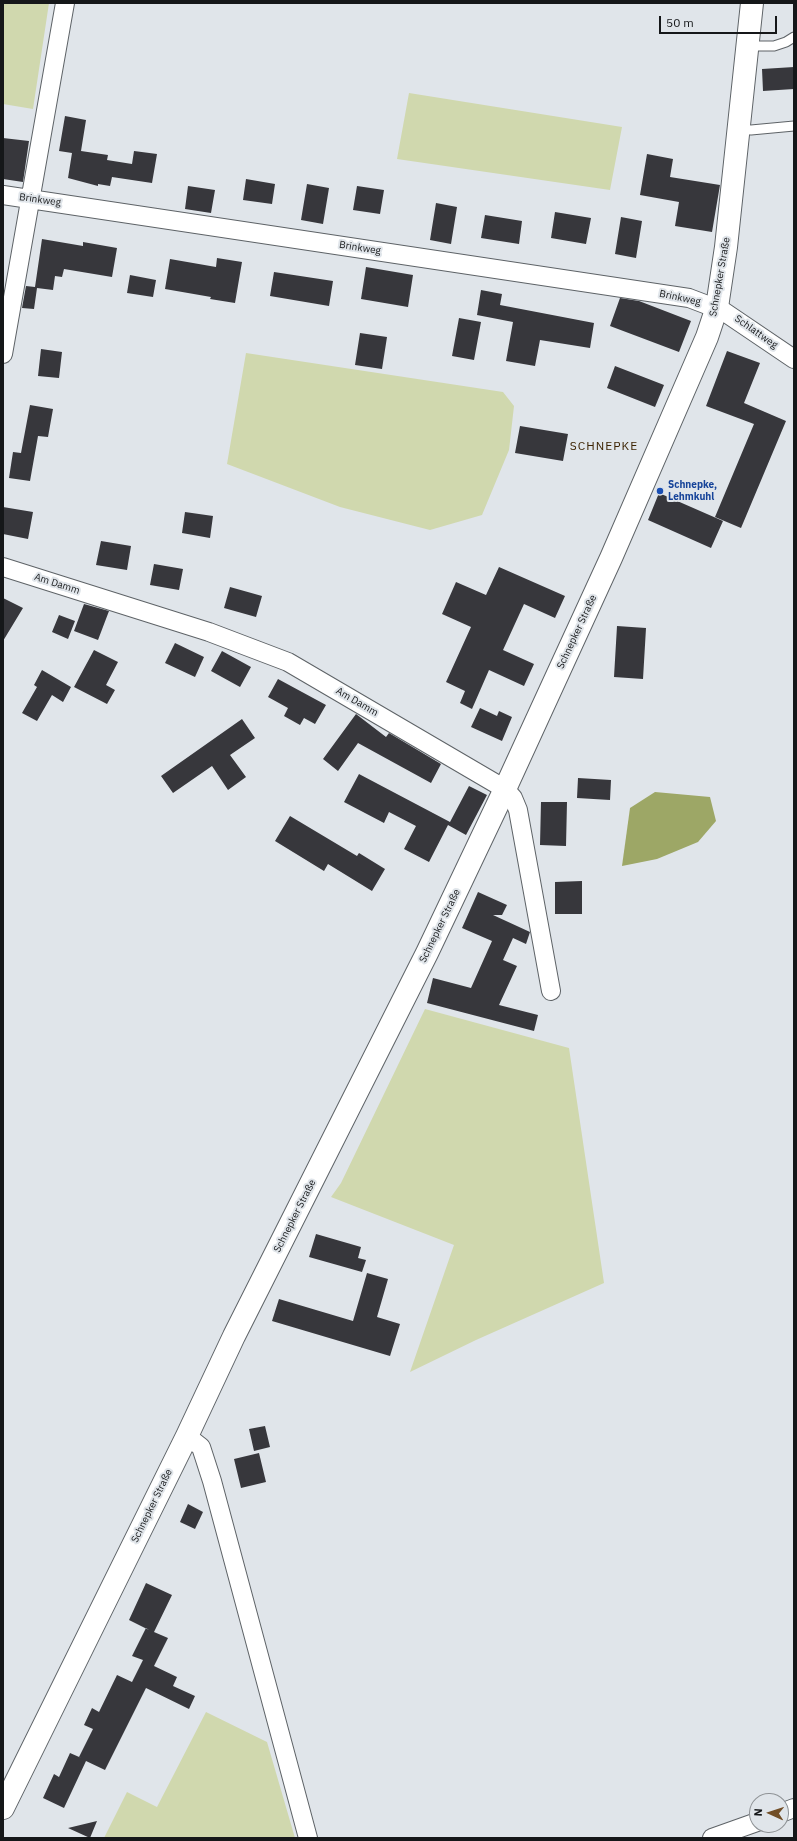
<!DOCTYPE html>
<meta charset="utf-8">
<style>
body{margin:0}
#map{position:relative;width:797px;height:1841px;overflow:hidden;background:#e0e5ea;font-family:"IBM Plex Sans",sans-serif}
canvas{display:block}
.frame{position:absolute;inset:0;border:4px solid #151719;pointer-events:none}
.north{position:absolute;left:749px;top:1793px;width:40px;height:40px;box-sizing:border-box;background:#e0e5ea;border:1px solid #8f9396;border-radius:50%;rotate:273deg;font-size:11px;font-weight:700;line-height:16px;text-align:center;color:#151719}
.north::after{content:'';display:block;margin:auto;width:14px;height:18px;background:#714e27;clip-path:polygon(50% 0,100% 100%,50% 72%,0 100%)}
.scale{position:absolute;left:659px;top:16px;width:118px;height:18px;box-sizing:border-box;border:2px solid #151719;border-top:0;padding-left:5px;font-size:12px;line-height:14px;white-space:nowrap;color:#151719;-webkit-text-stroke:3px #e0e5ea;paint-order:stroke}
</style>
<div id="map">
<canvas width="797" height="1841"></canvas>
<div class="frame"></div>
<div class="north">N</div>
<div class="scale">50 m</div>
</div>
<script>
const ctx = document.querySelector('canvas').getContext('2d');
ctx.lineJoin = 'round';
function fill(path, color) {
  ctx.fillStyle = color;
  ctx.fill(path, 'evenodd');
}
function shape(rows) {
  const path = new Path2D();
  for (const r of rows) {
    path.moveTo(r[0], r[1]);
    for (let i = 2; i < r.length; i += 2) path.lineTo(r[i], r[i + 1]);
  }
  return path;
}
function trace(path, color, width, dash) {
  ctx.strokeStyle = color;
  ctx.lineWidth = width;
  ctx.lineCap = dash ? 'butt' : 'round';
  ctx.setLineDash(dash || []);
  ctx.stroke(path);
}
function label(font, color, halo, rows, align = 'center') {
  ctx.font = font + ' "IBM Plex Sans",sans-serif';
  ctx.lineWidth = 4;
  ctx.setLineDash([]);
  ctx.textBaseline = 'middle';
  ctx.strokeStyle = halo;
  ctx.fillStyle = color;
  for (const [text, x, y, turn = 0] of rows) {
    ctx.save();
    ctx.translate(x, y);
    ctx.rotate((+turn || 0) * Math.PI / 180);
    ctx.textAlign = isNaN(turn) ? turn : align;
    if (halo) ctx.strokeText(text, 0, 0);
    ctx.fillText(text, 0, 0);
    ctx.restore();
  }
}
fill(shape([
 [3,3,49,3,33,109,3,104],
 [409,93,622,127,610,190,397,159],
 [246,353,503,392,514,406,509,450,482,515,430,530,340,507,227,464],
 [425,1009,569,1048,604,1283,476,1340,410,1372,454,1245,331,1197,341,1183],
 [206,1712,267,1742,295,1838,104,1838,127,1792,157,1807]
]), '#d0d8ae');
fill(shape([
 [655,792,710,797,716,821,698,842,657,859,622,866,630,808]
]), '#9da766');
fill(shape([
 [794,67,794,89,763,91,762,69],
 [65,116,86,120,81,151,108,155,107,160,132,164,134,151,157,154,152,183,112,177,110,186,98,184,98,186,68,178,72,153,59,151],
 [3,138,29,141,23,182,3,179],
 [647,154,673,159,670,177,720,185,712,232,675,226,679,202,640,195],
 [246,179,275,184,272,204,243,200],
 [307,184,329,188,323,224,301,220],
 [188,186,215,190,211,213,185,209],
 [357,186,384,190,380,214,353,210],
 [436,203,457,207,451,244,430,240],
 [555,212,591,218,586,244,551,238],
 [485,215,522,221,519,244,481,238],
 [621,217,642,221,636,258,615,254],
 [42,239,83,246,83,242,117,248,112,277,64,269,62,277,55,276,53,290,37,288,34,309,22,308,26,286,35,287],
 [217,258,242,262,235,303,210,299,211,297,165,289,170,259,216,267],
 [366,267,413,275,408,307,361,299],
 [274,272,333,281,329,306,270,296],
 [130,275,156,280,153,297,127,293],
 [481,290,502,294,500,305,594,323,590,348,540,340,535,366,506,361,513,322,477,315],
 [620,298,639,301,691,321,679,352,610,326],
 [459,318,481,322,474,360,452,356],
 [360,333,387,337,382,369,355,365],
 [41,349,62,352,59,378,38,376],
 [727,351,760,363,744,403,786,421,741,528,715,517,754,424,706,406],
 [615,366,664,385,655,407,607,388],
 [30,405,53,409,48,437,38,436,30,481,9,478,13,452,21,453],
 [520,426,568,434,563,461,515,453],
 [659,493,723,521,711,548,648,520],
 [3,507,33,512,28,539,3,534],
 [185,512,213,516,210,538,182,533],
 [101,541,131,546,127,570,96,565],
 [154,564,183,569,179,590,150,585],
 [499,567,565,596,555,618,524,604,503,650,534,664,524,686,489,670,472,709,460,703,465,691,446,682,471,627,442,614,456,582,486,595],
 [230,587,262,596,256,617,224,608],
 [3,598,23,608,3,641],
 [84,604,109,611,98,640,74,631],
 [59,615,75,621,68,639,52,632],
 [617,626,646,628,643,679,614,677],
 [175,643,204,657,195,677,165,663],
 [94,650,118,662,106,685,115,690,107,704,74,687],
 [222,651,251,667,240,687,211,671],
 [42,670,71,687,63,702,52,695,37,721,22,713,37,687,34,685],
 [278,679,326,705,315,724,304,718,300,725,284,716,288,708,268,697],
 [480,708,497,716,499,711,512,717,502,741,471,727],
 [356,714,386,737,389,733,441,764,431,783,358,743,338,771,323,759],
 [242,719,255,738,230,755,246,777,228,790,212,766,173,793,161,776],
 [359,774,450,822,469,786,487,795,466,835,448,825,429,862,404,849,416,826,389,812,384,823,344,802],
 [578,778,611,780,610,800,577,798],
 [541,802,567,802,566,846,540,845],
 [290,816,357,856,359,853,385,869,372,891,328,864,324,871,275,841],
 [582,881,582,914,555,914,555,882],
 [478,892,507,905,502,915,493,915,530,932,526,944,513,938,503,960,517,966,499,1005,538,1015,534,1031,427,1003,433,978,471,988,492,941,462,928],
 [316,1234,361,1247,358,1258,366,1260,362,1272,309,1257],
 [367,1273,388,1279,377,1317,400,1324,390,1356,272,1321,279,1299,353,1321],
 [265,1426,270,1447,254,1451,249,1429],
 [259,1453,266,1482,241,1488,234,1459],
 [188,1504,203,1512,195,1529,180,1522],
 [146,1583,172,1595,154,1632,168,1638,154,1666,177,1677,173,1686,195,1696,189,1709,146,1688,105,1770,86,1761,64,1808,43,1798,54,1774,59,1777,70,1753,86,1760,79,1757,93,1729,84,1725,92,1708,99,1712,117,1675,132,1682,143,1660,132,1656,146,1628,149,1630,129,1620],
 [97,1821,90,1838,68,1828]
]), '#37373c');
const service = shape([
 [747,46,774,46,786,42,794,37],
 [739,129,751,130,794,126]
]);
const minor = shape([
 [3,195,689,298,723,311,794,359],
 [3,354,65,3],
 [3,567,209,632,288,662,505,789,513,798,518,810,551,991],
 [187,1436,201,1447,212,1481,308,1838],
 [781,1813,794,1808],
 [712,1838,757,1822]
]);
const secondary = shape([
 [3,1808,187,1436,234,1336,427,953,505,789,611,558,707,337,717,307,726,247,752,3]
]);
trace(service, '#5e6367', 11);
trace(minor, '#5e6367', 20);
trace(secondary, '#5e6367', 24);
trace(service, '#fff', 9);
trace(minor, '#fff', 18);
trace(secondary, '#fff', 22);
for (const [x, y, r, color] of [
 [660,491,4,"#1a4fb4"]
]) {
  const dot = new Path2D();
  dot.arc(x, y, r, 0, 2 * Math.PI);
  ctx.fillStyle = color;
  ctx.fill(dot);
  trace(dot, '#e0e5ea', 1.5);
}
label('10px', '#151719', '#e0e5ea', [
 ["Brinkweg",40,200,8],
 ["Brinkweg",360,248,9],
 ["Schnepker Straße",720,277,-80],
 ["Brinkweg",680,298,12],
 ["Schlattweg",756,332,35],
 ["Am Damm",57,584,18],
 ["Schnepker Straße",577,632,-65],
 ["Am Damm",357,702,30],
 ["Schnepker Straße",440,926,-64],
 ["Schnepker Straße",295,1216,-63],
 ["Schnepker Straße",152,1506,-64]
]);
label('bold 10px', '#164399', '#e0e5ea', [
 ["Schnepke,",668,485],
 ["Lehmkuhl",668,497]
], 'left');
ctx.letterSpacing = '1px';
label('12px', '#3c2302', '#e0e5ea', [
 ["SCHNEPKE",604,447]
]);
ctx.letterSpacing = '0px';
</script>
